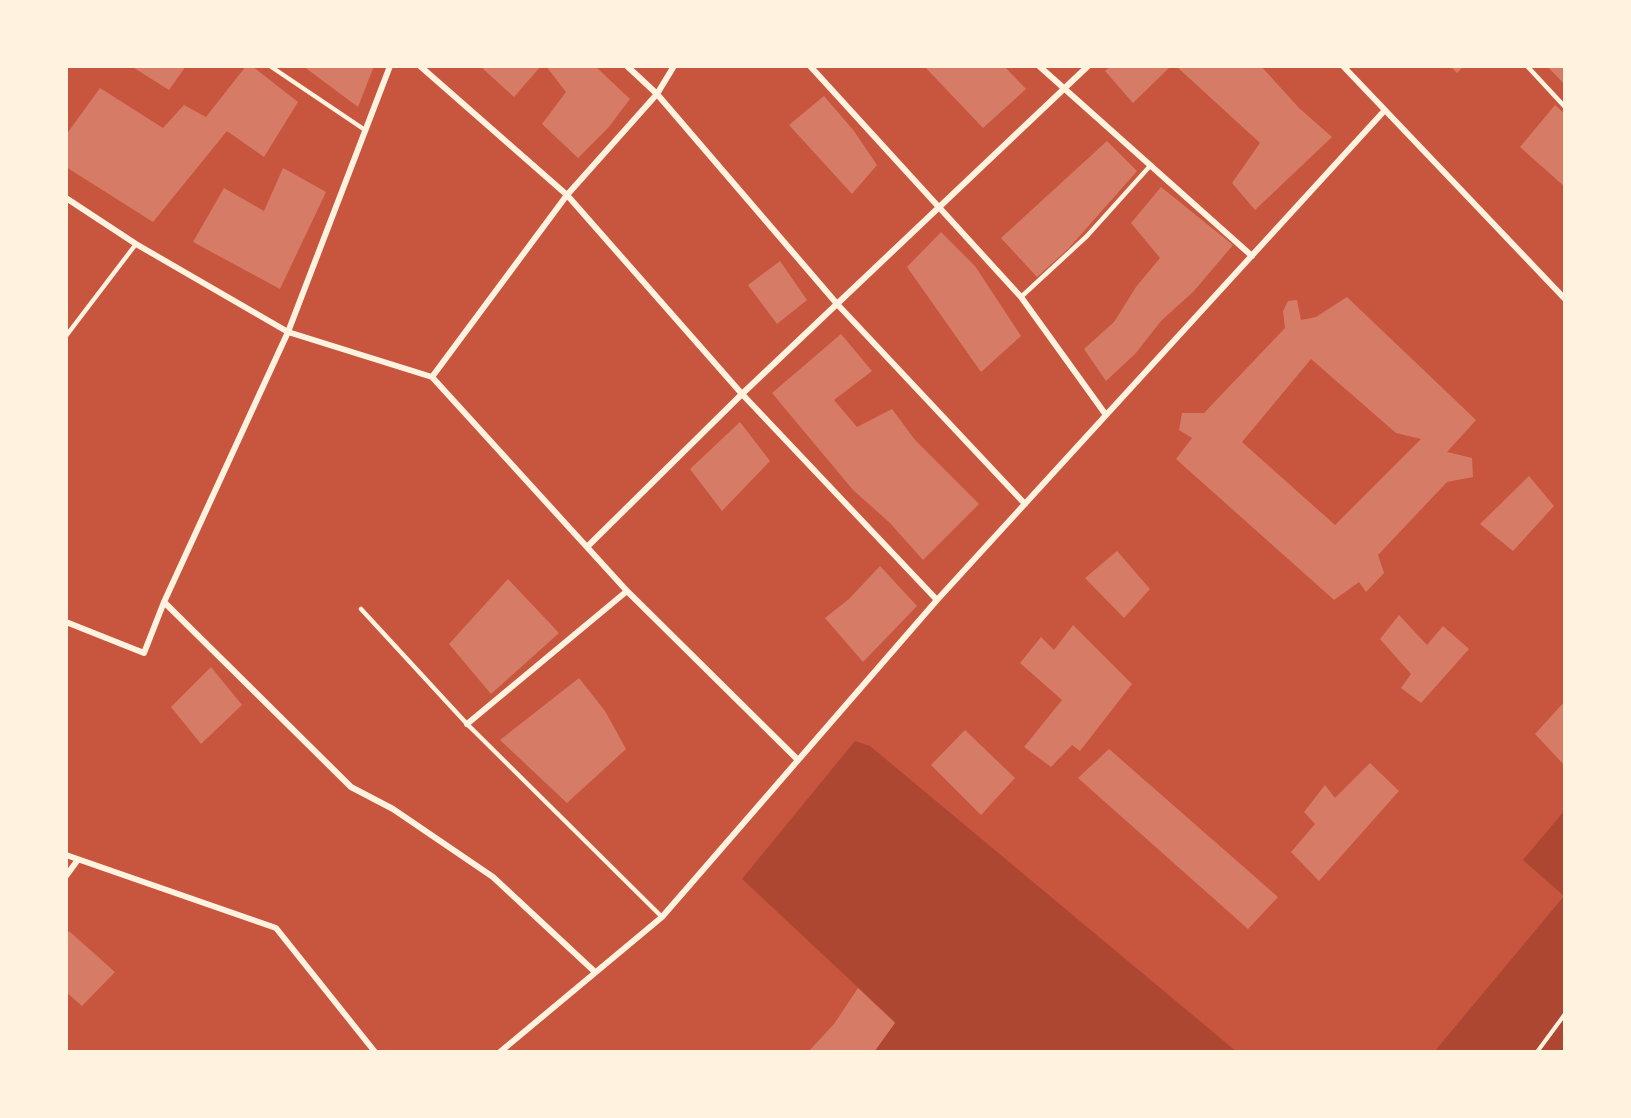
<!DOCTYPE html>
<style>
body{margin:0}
#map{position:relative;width:1631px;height:1118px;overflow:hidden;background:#c8553d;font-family:"Alegreya Sans",sans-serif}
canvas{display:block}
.frame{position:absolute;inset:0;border:68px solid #fff3e0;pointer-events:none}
</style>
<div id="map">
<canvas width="1631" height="1118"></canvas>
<div class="frame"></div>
</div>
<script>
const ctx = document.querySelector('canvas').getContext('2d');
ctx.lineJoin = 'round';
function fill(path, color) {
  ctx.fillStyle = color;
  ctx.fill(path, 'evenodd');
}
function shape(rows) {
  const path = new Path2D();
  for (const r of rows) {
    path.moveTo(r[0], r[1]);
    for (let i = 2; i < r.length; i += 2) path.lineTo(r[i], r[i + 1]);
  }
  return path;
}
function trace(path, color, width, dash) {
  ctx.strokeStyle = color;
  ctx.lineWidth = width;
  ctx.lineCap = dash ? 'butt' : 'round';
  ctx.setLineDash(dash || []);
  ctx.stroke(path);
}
fill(shape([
 [855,741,870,746,1237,1052,874,1052,895,1022,742,879],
 [1565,810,1565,1052,1434,1052,1564,896,1523,860]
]), '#ae4732');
fill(shape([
 [131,66,186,66,169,90],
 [246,66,252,66,298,102,264,157,227,131,153,222,66,167,66,135,100,88,163,128,184,105,206,117],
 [303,66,374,66,358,107],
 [484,66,541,66,514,97,482,68],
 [546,66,595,66,630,99,608,128,578,158,542,124,566,92],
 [924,66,1004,66,1026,89,983,128],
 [1111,66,1171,66,1133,103,1105,71],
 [1176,66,1261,66,1299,108,1332,137,1255,210,1232,183,1260,143],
 [1450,66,1464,66,1457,73],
 [1547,66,1565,66,1565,85],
 [824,96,854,131,877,165,852,194,789,125],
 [1555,105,1565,114,1565,187,1520,147],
 [1107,141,1137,171,1069,248,1037,277,1001,238],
 [283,168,326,192,280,289,193,242,224,188,264,211],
 [1161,187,1233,245,1194,291,1161,321,1136,353,1106,381,1084,349,1114,322,1136,287,1160,258,1131,223],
 [941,232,975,266,1021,336,981,372,907,267],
 [780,261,807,300,777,324,748,285],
 [1347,297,1476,420,1447,452,1472,458,1473,477,1447,482,1378,555,1384,573,1366,592,1359,582,1334,600,1176,459,1192,438,1179,430,1182,413,1204,413,1285,328,1283,311,1288,301,1297,300,1301,320,1316,317],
 [1311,359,1396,433,1421,439,1335,525,1242,442],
 [841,334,872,371,834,400,857,427,892,409,915,440,979,504,923,560,889,522,853,490,772,393],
 [740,422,770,461,722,511,690,469],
 [1529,476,1554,506,1513,551,1480,524],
 [1117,551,1150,589,1124,618,1085,578],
 [880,566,917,606,863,662,825,618,849,599],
 [508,579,559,633,491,694,449,644],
 [1399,615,1427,645,1443,626,1469,649,1421,703,1401,688,1411,674,1380,639],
 [1073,625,1132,684,1080,751,1072,745,1051,767,1024,747,1062,700,1020,663,1041,637,1054,650],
 [211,667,242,705,201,744,171,707],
 [579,678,605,711,626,749,567,803,500,740],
 [1565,701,1565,766,1535,734],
 [965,730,1015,778,981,815,931,765],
 [1109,749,1278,897,1248,929,1078,778],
 [1370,763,1399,791,1319,881,1291,852,1315,824,1304,812,1325,785,1335,798],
 [69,931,115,972,82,1006,66,992,66,935],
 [858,988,895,1023,874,1052,808,1052,834,1024]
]), '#d67c66');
trace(shape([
 [1537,1052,1565,1014]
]), '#fff3e0', 4);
trace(shape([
 [270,66,365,130],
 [1527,66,1565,107],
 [1021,297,1087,236,1150,166],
 [66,336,136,244],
 [361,609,467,724,662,917]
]), '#fff3e0', 4.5);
trace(shape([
 [420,66,567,195,742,394,937,600],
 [627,66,657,94,838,305,1025,504],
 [810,66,1021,297,1106,415],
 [1039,66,1252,256],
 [1343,66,1565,299],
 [66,198,136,244,288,332,432,377,627,591,798,760],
 [432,377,567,195,657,94,674,66],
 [588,546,742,394,1088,66],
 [164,602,351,787,393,809,493,877,595,972],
 [66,622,144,653,164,602,288,332,390,66],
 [467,724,627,591],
 [66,855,276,928,375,1052],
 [66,876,77,861],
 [500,1052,662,917,937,600,1385,110]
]), '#fff3e0', 6);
</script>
